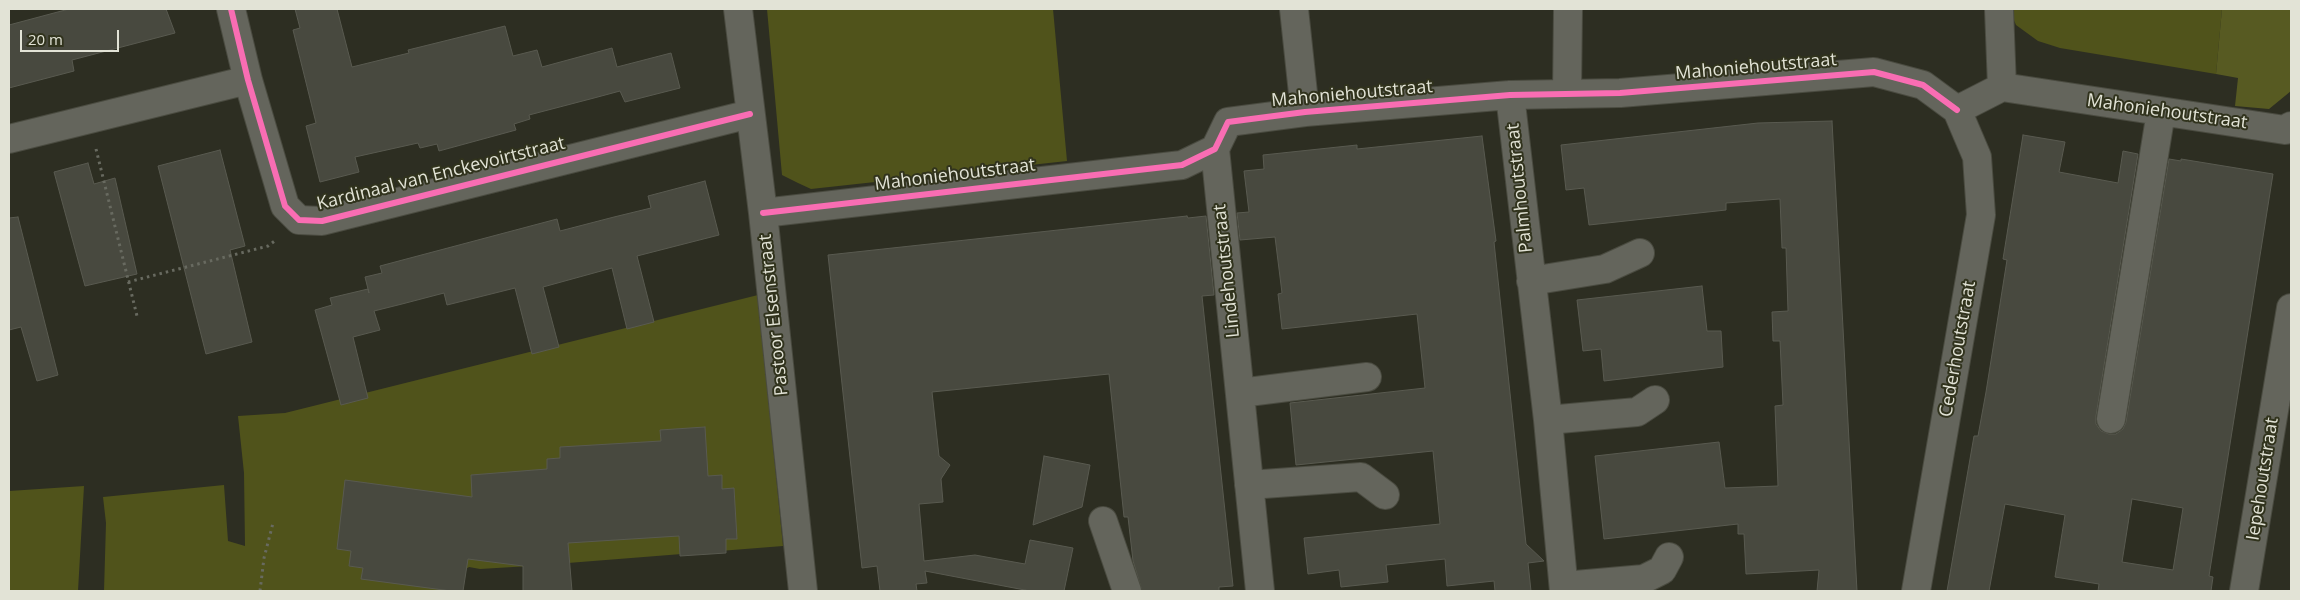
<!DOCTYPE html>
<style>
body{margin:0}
#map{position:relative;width:2300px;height:600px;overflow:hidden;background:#2d2e22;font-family:"Open Sans",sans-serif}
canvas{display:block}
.frame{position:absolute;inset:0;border:10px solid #e2e3d6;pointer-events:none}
.scale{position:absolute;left:20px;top:30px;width:99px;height:22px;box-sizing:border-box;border:2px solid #e2e3d6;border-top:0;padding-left:6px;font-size:15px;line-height:18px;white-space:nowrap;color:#e2e3d6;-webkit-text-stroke:4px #31331d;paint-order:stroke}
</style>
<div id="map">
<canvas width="2300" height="600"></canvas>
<div class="frame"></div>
<div class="scale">20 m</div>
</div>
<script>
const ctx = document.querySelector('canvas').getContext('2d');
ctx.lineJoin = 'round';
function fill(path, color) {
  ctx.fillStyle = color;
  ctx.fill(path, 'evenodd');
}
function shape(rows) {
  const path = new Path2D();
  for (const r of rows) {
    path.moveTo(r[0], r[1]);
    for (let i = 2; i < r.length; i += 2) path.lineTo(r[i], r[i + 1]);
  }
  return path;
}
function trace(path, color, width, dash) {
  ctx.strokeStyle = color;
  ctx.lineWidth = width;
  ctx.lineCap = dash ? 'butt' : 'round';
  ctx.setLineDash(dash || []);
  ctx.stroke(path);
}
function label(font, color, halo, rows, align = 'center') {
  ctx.font = font + ' "Open Sans",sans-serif';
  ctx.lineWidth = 4;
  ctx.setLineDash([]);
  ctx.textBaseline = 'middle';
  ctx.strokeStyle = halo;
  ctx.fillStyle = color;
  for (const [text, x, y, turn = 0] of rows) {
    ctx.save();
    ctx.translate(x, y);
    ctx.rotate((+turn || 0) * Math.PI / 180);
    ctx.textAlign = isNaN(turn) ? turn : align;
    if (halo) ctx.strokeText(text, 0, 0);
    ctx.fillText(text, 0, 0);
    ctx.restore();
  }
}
fill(shape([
 [767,9,1053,9,1067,161,811,189,798,183,782,175],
 [2009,9,2222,9,2216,74,2060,48,2038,41,2016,25],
 [758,295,783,546,530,566,480,569,469,567,463,571,460,591,104,591,106,523,103,497,224,485,228,541,245,546,244,473,238,416,285,413],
 [84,486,78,591,9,591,9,491]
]), '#50531b');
fill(shape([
 [2222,9,2291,10,2291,91,2269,109,2235,106,2238,78,2216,74]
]), '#575a22');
const building = shape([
 [69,9,166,9,175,33,72,60,74,71,9,88,9,25,69,9],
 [295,9,337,9,352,67,409,53,408,50,505,26,513,56,537,50,542,67,612,48,617,67,671,53,680,88,625,102,620,91,594,98,529,115,530,119,514,124,516,130,439,151,437,144,420,148,418,143,355,157,359,172,320,182,306,126,316,123,293,30,300,28,295,9],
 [1832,121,1857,591,1817,591,1819,570,1746,574,1744,534,1738,534,1738,524,1604,539,1595,456,1719,442,1725,488,1778,486,1775,406,1783,405,1780,341,1773,341,1772,312,1788,311,1786,248,1782,248,1780,199,1726,203,1726,210,1589,225,1584,188,1566,190,1561,145,1758,123,1832,121],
 [2023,135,2065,142,2059,172,2118,183,2123,151,2138,154,2096,416,2096,424,2101,431,2109,434,2116,434,2123,429,2126,422,2169,159,2181,161,2181,159,2273,174,2209,576,2213,577,2211,591,2098,591,2099,584,2055,577,2065,515,2005,504,1989,591,1947,591,1974,436,1978,436,1986,392,2007,260,2003,259,2023,135],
 [2132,499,2183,508,2173,570,2122,562,2132,499],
 [1482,136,1496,241,1494,242,1526,544,1544,561,1528,563,1531,591,1495,591,1494,581,1447,586,1445,559,1386,565,1388,582,1341,587,1339,570,1308,574,1304,538,1440,524,1433,451,1296,465,1290,403,1425,388,1417,314,1282,329,1278,294,1282,293,1275,237,1240,240,1237,213,1249,212,1244,171,1264,169,1263,155,1357,145,1357,149,1482,136],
 [220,150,245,246,230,250,252,342,206,354,158,166,220,150],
 [88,163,94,184,115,178,137,274,85,286,54,172,88,163],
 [705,181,719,235,637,256,654,322,627,329,612,268,543,287,559,347,532,354,515,288,447,305,444,293,402,304,374,311,380,330,353,337,368,398,341,405,315,310,332,305,330,298,368,289,369,293,365,277,382,273,380,266,557,219,560,231,614,217,651,208,648,196,705,181],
 [1187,216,1188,218,1206,216,1214,295,1202,296,1233,586,1219,587,1219,591,1142,591,1133,561,1128,517,1124,517,1109,374,932,392,939,456,950,465,941,479,943,502,919,504,924,561,975,555,1025,564,1030,540,1073,548,1064,591,1030,591,925,571,927,583,916,584,917,591,880,591,877,566,862,568,828,255,1187,216],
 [18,217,58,375,37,381,21,327,9,330,9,218,18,217],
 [1702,286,1707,331,1721,331,1723,367,1604,381,1601,349,1583,351,1577,300,1702,286],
 [705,427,708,476,722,475,722,489,734,488,737,539,726,539,726,553,680,556,679,536,568,543,572,591,523,591,523,566,468,559,463,591,451,591,361,579,363,568,349,566,351,551,337,549,345,480,472,497,471,475,547,469,547,459,560,458,560,447,661,441,660,430,705,427],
 [1044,456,1090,465,1082,507,1033,525,1044,456]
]);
fill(building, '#48493f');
trace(building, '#595a50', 1);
const minor = shape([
 [231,9,248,80,285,206,299,220,322,221,750,114],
 [738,9,763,213,803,591],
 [1294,9,1305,112],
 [1999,9,2002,87],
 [1567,94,1568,9],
 [1510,95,1548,420,1564,591],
 [1957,110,2002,87,2285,130,2291,126],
 [9,139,248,80],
 [1215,149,1260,591],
 [763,213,1182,165,1215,149,1228,122,1305,112,1510,95,1620,93,1874,72,1923,85,1957,110],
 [1531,281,1605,269,1640,253],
 [1240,393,1367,377],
 [2111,419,2161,112],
 [1548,420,1637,412,1655,400],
 [1249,485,1361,477,1385,495],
 [1103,521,1127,591],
 [1564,586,1644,579,1662,570,1669,557],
 [1916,591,1981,215,1977,157,1957,110],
 [2244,591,2291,308]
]);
trace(minor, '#4a4b40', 30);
trace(shape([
 [96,149,137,316],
 [128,282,268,246,276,240],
 [260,591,264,558,273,523]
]), '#686a60', 3, [2.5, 4]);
trace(minor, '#64655c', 28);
trace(shape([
 [231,9,248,80,285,206,299,220,322,221,750,114],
 [763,213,1182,165,1215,149,1228,122,1305,112,1510,95,1620,93,1874,72,1923,85,1957,110]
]), '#f96db3', 6);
label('18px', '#e2e3d6', '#31331d', [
 ["Mahoniehoutstraat",1756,67,-5],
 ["Mahoniehoutstraat",1352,94,-5],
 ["Mahoniehoutstraat",2167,112,8],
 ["Kardinaal van Enckevoirtstraat",441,174,-14],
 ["Mahoniehoutstraat",955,175,-7],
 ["Palmhoutstraat",1520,188,-96],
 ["Lindehoutstraat",1227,271,-96],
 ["Pastoor Elsenstraat",774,315,-96],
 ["Cederhoutstraat",1958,349,-80],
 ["Iepehoutstraat",2263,479,-81]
]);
</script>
